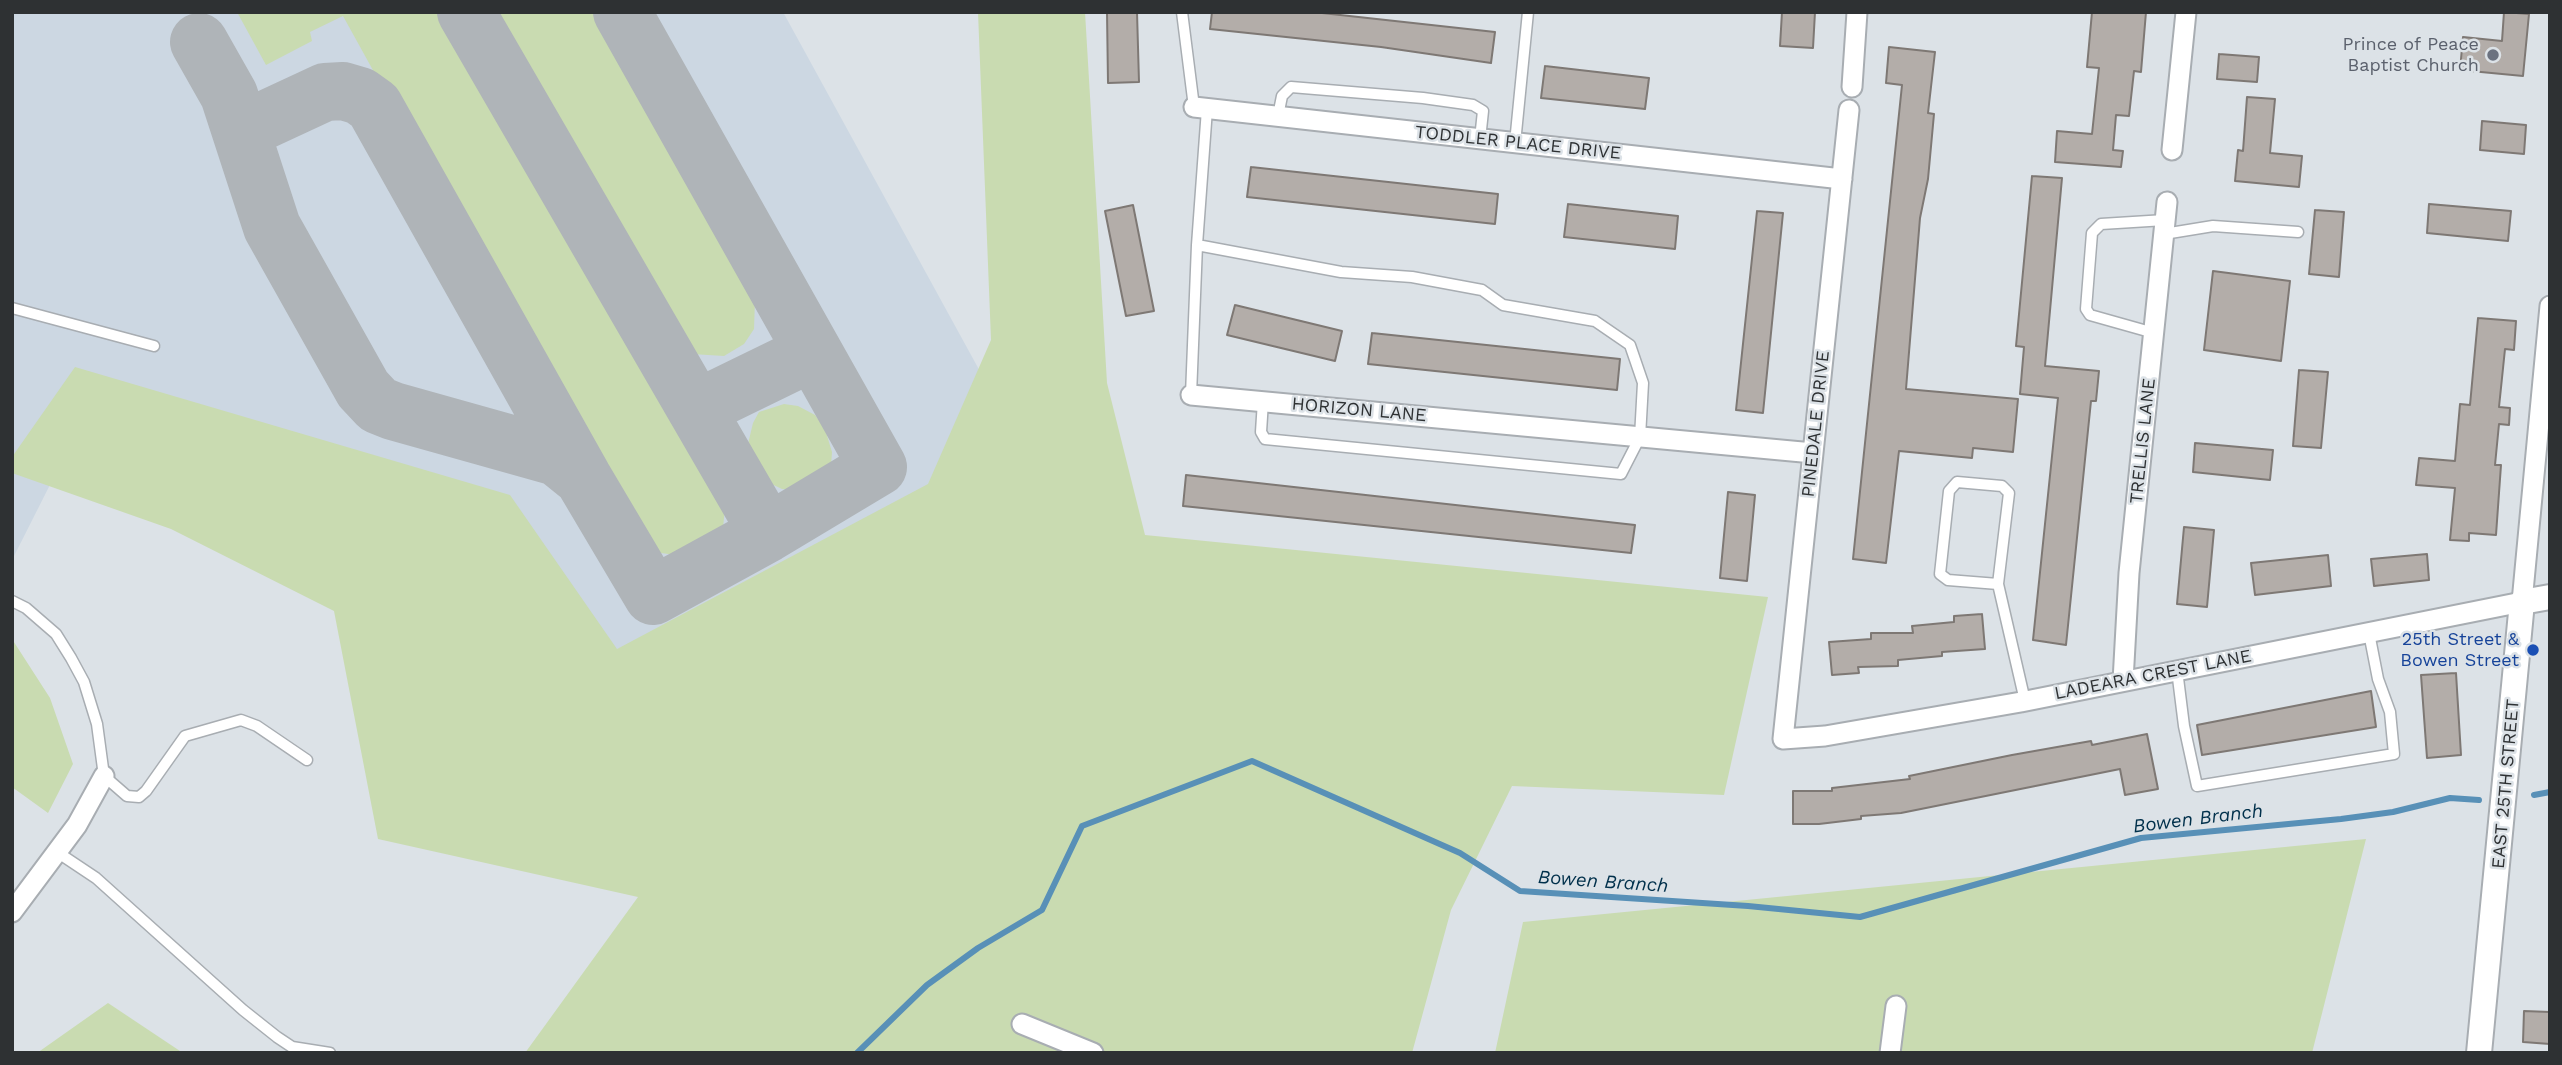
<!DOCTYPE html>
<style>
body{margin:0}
#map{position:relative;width:2562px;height:1065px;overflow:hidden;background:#dce2e7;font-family:"Work Sans",sans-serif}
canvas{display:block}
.frame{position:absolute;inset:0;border:14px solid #2e3133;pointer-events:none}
</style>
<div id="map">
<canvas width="2562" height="1065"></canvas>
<div class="frame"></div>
</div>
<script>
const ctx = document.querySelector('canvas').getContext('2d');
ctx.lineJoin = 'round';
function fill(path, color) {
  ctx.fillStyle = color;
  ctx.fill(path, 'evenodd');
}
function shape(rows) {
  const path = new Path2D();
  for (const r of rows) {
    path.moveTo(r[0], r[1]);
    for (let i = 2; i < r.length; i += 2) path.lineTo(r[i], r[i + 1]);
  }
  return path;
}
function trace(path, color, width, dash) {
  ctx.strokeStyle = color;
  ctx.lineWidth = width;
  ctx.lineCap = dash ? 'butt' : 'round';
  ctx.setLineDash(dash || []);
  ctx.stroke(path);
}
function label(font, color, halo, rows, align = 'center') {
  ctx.font = font + ' "Work Sans",sans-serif';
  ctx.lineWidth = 5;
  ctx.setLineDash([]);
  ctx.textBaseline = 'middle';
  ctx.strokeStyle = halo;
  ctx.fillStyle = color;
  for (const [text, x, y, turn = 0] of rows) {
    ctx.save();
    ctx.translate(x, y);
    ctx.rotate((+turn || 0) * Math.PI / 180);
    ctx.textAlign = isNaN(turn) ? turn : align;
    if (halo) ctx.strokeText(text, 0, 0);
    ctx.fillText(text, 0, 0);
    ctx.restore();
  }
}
fill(shape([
 [12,12,783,12,1039,479,578,665,61,463,12,560]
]), '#ccd7e2');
fill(shape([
 [237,12,455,12,726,497,723,528,704,549,683,556,661,553,632,531,610,499,343,16,310,32,312,41,266,65],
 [494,12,592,12,755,300,754,329,744,344,724,356,692,354],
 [978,12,1085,12,1107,383,1145,535,1768,597,1724,795,1512,786,1451,910,1412,1053,525,1053,638,897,378,839,334,611,171,529,12,473,12,457,75,367,510,495,617,649,928,484,991,340],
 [784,404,798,406,815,415,825,429,832,452,831,466,822,477,808,487,794,490,782,489,763,480,755,471,747,448,753,423,759,412],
 [12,639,50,698,73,764,48,813,12,787],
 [2366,839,2312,1053,1495,1053,1523,922],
 [108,1003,183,1053,37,1053]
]), '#c9dbb1');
trace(shape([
 [2534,795,2550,792],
 [857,1053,927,985,978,948,1042,910,1082,826,1252,761,1460,853,1520,891,1748,906,1860,917,2141,838,2341,819,2393,812,2450,798,2479,800]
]), '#5890b7', 6);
trace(shape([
 [466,12,768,533],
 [199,42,229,95,272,227,363,389,378,405,393,411,557,457,583,478],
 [241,131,325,92,343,91,360,96,374,106,583,478,653,596,768,533,878,467,622,12],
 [696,409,813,352]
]), '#afb4b8', 58);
const building = shape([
 [1107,12,1137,12,1139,82,1108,83,1107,12],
 [1212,12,1313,12,1495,32,1491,63,1381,47,1210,29,1212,12],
 [1782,12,1815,12,1813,48,1780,46,1782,12],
 [2092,12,2146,12,2141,72,2134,71,2129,116,2116,115,2113,150,2123,151,2121,167,2055,162,2057,131,2092,134,2099,68,2087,67,2092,12],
 [2504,12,2529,14,2523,76,2460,70,2463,37,2502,41,2504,12],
 [1889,47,1935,52,1928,113,1934,114,1928,179,1920,218,1906,389,2018,399,2013,452,1973,448,1972,458,1899,451,1886,563,1853,559,1902,85,1886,83,1889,47],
 [2219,54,2259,57,2257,82,2217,79,2219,54],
 [1545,66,1649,78,1645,109,1541,98,1545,66],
 [2247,97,2275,99,2270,153,2302,156,2299,187,2235,181,2238,150,2243,151,2247,97],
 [2482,121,2526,125,2524,154,2480,150,2482,121],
 [1251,167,1498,194,1495,224,1247,197,1251,167],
 [2032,176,2062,178,2045,366,2099,371,2096,401,2091,401,2066,645,2033,640,2058,398,2020,394,2024,347,2016,346,2032,176],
 [1568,204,1678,216,1675,249,1564,237,1568,204],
 [2429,204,2511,211,2508,241,2427,233,2429,204],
 [1133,205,1154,311,1126,316,1105,211,1133,205],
 [2315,210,2344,212,2339,277,2309,274,2315,210],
 [1757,211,1783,213,1763,413,1736,410,1757,211],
 [2213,271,2290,281,2281,361,2204,350,2213,271],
 [1235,305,1342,331,1335,361,1227,335,1235,305],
 [2478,318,2516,321,2514,350,2505,349,2499,407,2510,408,2509,425,2499,424,2495,465,2501,465,2496,535,2469,533,2469,541,2450,540,2455,488,2416,485,2419,458,2455,461,2460,404,2470,405,2478,318],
 [1372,333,1620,359,1617,390,1368,364,1372,333],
 [2299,370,2328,372,2321,448,2293,446,2299,370],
 [2195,443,2273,450,2270,480,2193,472,2195,443],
 [1186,475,1635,525,1631,553,1183,506,1186,475],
 [1728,492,1755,495,1747,581,1720,578,1728,492],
 [2184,527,2214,530,2207,607,2177,604,2184,527],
 [2427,554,2429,580,2374,586,2371,559,2427,554],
 [2328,555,2331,586,2255,595,2251,563,2328,555],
 [1982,614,1985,649,1942,652,1942,656,1898,660,1898,666,1858,667,1859,673,1832,675,1829,642,1871,639,1871,633,1913,633,1912,626,1954,622,1954,616,1982,614],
 [2456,673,2461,755,2427,758,2421,675,2456,673],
 [2371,691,2376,727,2202,755,2197,725,2371,691],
 [2147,734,2158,789,2125,795,2120,769,1901,813,1861,816,1861,819,1819,824,1793,824,1793,791,1832,791,1832,788,1910,779,1909,776,2012,755,2091,741,2092,745,2147,734],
 [2524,1011,2550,1012,2550,1044,2523,1042,2524,1011]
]);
fill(building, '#b3ada9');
trace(building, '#7e7874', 2);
const service = shape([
 [1182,12,1194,107],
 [1278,116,1282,96,1291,87,1423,98,1473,105,1483,111,1480,139],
 [1515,143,1528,12],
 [2164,234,2213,226,2298,232],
 [1197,245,1341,272,1412,277,1482,290,1503,305,1595,321,1630,345,1643,383,1640,437,1621,474,1265,439,1261,432,1263,401],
 [12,308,154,346],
 [2154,333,2090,315,2086,309,2092,233,2101,224,2165,220],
 [1191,395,1197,245,1207,109],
 [1998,584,1948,580,1940,574,1949,491,1957,482,2002,486,2009,493,1998,584,2025,701],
 [12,601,26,608,56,634,71,658,84,682,97,724,104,776,127,796,139,797,146,791,185,736,241,720,257,726,307,760],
 [2177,670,2184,726,2197,786,2394,754,2390,712,2378,679,2369,633],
 [57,852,96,878,243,1010,277,1037,292,1047,330,1053]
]);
const minor = shape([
 [1852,87,1857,12],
 [1194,107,1842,179],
 [1849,110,1783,739,1825,736,2021,702,2522,602,2550,306],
 [2172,150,2186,12],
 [1191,395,1813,453],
 [2123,681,2129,573,2167,202],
 [12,912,77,825,104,776],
 [1022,1024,1093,1053],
 [1890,1053,1896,1006]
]);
const tertiary = shape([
 [2479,1053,2522,602,2550,597]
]);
trace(service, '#a8adb2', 13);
trace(minor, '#a8adb2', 23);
trace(tertiary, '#a8adb2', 28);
trace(service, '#fff', 10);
trace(minor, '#fff', 19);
trace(tertiary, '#fff', 24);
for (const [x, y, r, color] of [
 [2493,55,7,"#6b7280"],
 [2533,650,7,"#1a4fb4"]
]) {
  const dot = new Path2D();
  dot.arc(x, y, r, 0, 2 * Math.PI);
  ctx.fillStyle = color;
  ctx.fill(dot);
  trace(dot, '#dce2e7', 2.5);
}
label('18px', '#5b616d', '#dce2e7', [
 ["Prince of Peace",2479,45],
 ["Baptist Church",2479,66]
], 'right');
label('18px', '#2e3133', '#dce2e7', [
 ["TODDLER PLACE DRIVE",1518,143,6],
 ["HORIZON LANE",1359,410,5],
 ["PINEDALE DRIVE",1816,424,-84],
 ["TRELLIS LANE",2143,441,-84],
 ["LADEARA CREST LANE",2153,675,-11],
 ["EAST 25TH STREET",2506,784,-85]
]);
label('18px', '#164399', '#dce2e7', [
 ["25th Street &",2519,640],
 ["Bowen Street",2519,661]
], 'right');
label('italic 19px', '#00304b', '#dce2e7', [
 ["Bowen Branch",2198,819,-7],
 ["Bowen Branch",1603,882,4]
]);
</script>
